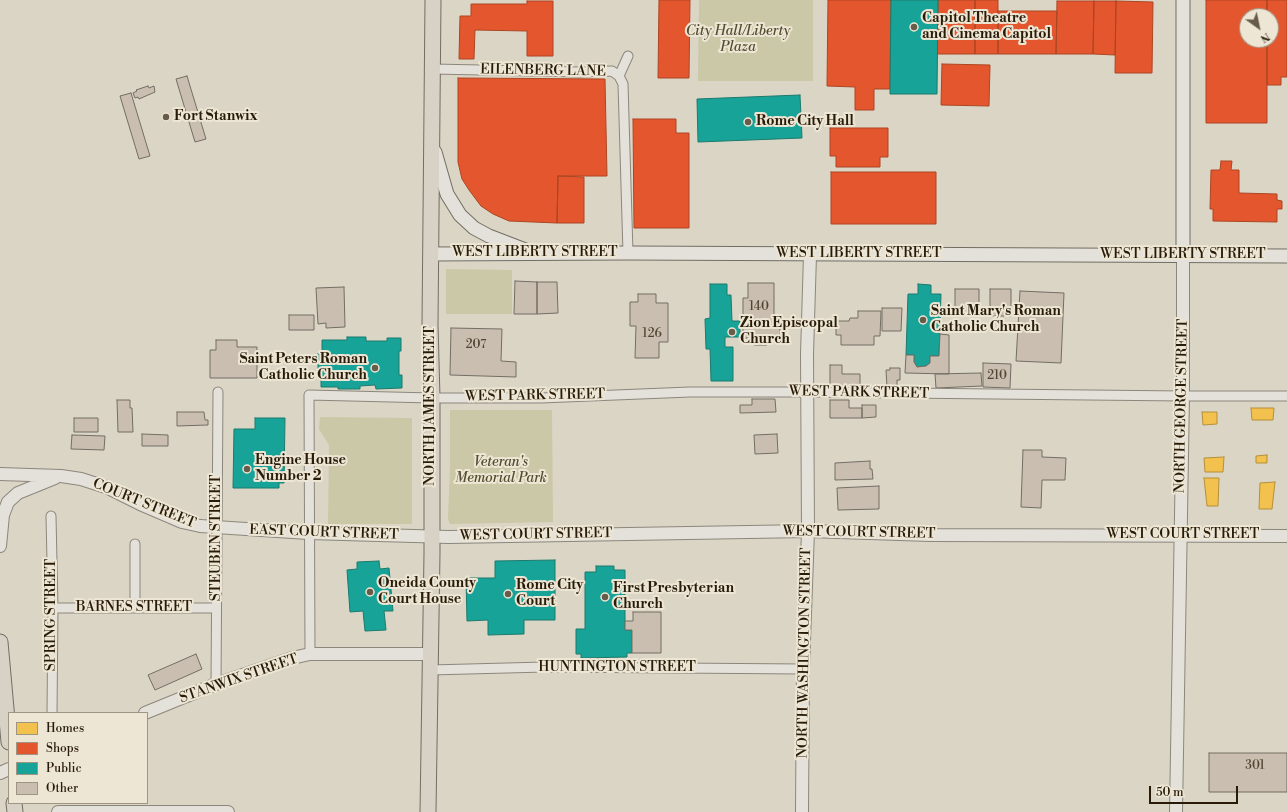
<!DOCTYPE html>
<style>
body{margin:0}
#map{position:relative;width:1287px;height:812px;overflow:hidden;background:#dbd5c6;font-family:"Libre Bodoni",serif}
canvas{display:block}
.legend{position:absolute;left:8px;top:712px;width:140px;height:92px;box-sizing:border-box;background:#ede6d5;border:1px solid #9e9583;margin:0;padding:5px 7px;list-style:none;font-size:12px;color:#281b07}
.legend li{display:flex;align-items:center;gap:8px;height:20px}
.legend b{width:20px;border:1px solid #9e9583}
.north{position:absolute;left:1239px;top:8px;width:40px;height:40px;box-sizing:border-box;background:#ede6d5;border:1px solid #9e9583;border-radius:50%;rotate:147deg;font-size:11px;font-weight:700;line-height:16px;text-align:center;color:#281b07}
.north::after{content:'';display:block;margin:auto;width:14px;height:18px;background:#675c4a;clip-path:polygon(50% 0,100% 100%,50% 72%,0 100%)}
.scale{position:absolute;left:1149px;top:786px;width:89px;height:18px;box-sizing:border-box;border:2px solid #281b07;border-top:0;padding-left:5px;font-size:12px;line-height:14px;white-space:nowrap;color:#281b07;-webkit-text-stroke:3px #ede6d5;paint-order:stroke}
</style>
<div id="map">
<canvas width="1287" height="812"></canvas>
<ul class="legend">
<li><b style="height:11px;background:#f2c14e"></b>Homes</li>
<li><b style="height:11px;background:#e4572e"></b>Shops</li>
<li><b style="height:11px;background:#17a398"></b>Public</li>
<li><b style="height:11px;background:#cabeb1"></b>Other</li>
</ul>
<div class="north">N</div>
<div class="scale">50 m</div>
</div>
<script>
const ctx = document.querySelector('canvas').getContext('2d');
ctx.lineJoin = 'round';
function fill(path, color) {
  ctx.fillStyle = color;
  ctx.fill(path, 'evenodd');
}
function shape(rows) {
  const path = new Path2D();
  for (const r of rows) {
    path.moveTo(r[0], r[1]);
    for (let i = 2; i < r.length; i += 2) path.lineTo(r[i], r[i + 1]);
  }
  return path;
}
function trace(path, color, width, dash) {
  ctx.strokeStyle = color;
  ctx.lineWidth = width;
  ctx.lineCap = dash ? 'butt' : 'round';
  ctx.setLineDash(dash || []);
  ctx.stroke(path);
}
function label(font, color, halo, rows, align = 'center') {
  ctx.font = font + ' "Libre Bodoni",serif';
  ctx.lineWidth = 4;
  ctx.setLineDash([]);
  ctx.textBaseline = 'middle';
  ctx.strokeStyle = halo;
  ctx.fillStyle = color;
  for (const [text, x, y, turn = 0] of rows) {
    ctx.save();
    ctx.translate(x, y);
    ctx.rotate((+turn || 0) * Math.PI / 180);
    ctx.textAlign = isNaN(turn) ? turn : align;
    if (halo) ctx.strokeText(text, 0, 0);
    ctx.fillText(text, 0, 0);
    ctx.restore();
  }
}
fill(shape([
 [699,0,813,0,813,81,698,81],
 [446,269,512,270,512,314,446,314],
 [450,410,552,410,553,522,450,524,448,519,450,468],
 [320,417,412,418,412,524,328,524,329,445,319,429]
]), '#cac8a6');
const homes = shape([
 [1251,408,1274,408,1273,420,1252,420,1251,408],
 [1202,412,1217,412,1217,424,1203,425,1202,412],
 [1267,455,1267,463,1256,463,1256,456,1267,455],
 [1224,457,1223,472,1205,472,1204,458,1224,457],
 [1204,478,1219,478,1218,506,1207,506,1204,478],
 [1275,482,1272,509,1259,509,1260,483,1275,482]
]);
fill(homes, '#f2c14e');
trace(homes, '#b58f39', 1);
const shops = shape([
 [659,0,690,0,689,78,658,78,659,0],
 [828,0,891,0,890,89,874,89,874,110,855,110,855,87,827,86,828,0],
 [938,0,975,0,975,54,937,54,938,0],
 [975,0,998,0,998,54,975,54,975,0],
 [1206,0,1267,0,1267,16,1247,16,1247,40,1267,40,1267,123,1206,123,1206,0],
 [1267,0,1287,0,1287,77,1281,77,1281,85,1267,85,1267,40,1271,40,1271,16,1267,16,1267,0],
 [527,1,553,1,553,56,527,56,527,31,475,30,474,59,459,59,460,16,471,16,471,4,527,4,527,1],
 [1057,1,1094,1,1093,54,1056,54,1057,1],
 [1094,1,1116,1,1115,55,1093,54,1094,1],
 [1116,1,1153,2,1152,73,1115,73,1116,1],
 [998,11,1057,11,1056,54,998,54,998,11],
 [942,64,990,65,989,106,941,105,942,64],
 [458,78,605,79,607,176,558,176,557,223,509,221,493,214,481,206,469,190,462,179,458,162,458,78],
 [633,119,676,119,676,133,689,133,689,228,634,228,633,119],
 [830,128,888,128,888,157,880,157,880,167,836,167,836,156,830,156,830,128],
 [1221,161,1232,161,1231,170,1239,170,1239,193,1277,194,1277,200,1282,201,1282,209,1277,209,1277,222,1213,221,1213,209,1210,209,1211,170,1220,170,1221,161],
 [831,172,936,172,936,224,831,224,831,172],
 [558,176,584,177,584,223,557,223,558,176]
]);
fill(shops, '#e4572e');
trace(shops, '#ac4522', 1);
const public = shape([
 [891,0,938,0,937,94,890,94,891,0],
 [800,95,802,138,698,142,697,99,800,95],
 [710,284,727,284,727,295,731,295,732,321,740,321,740,337,725,337,725,347,733,347,733,381,711,381,710,349,706,349,705,319,710,318,710,284],
 [918,284,931,285,931,294,941,294,939,356,930,356,930,363,926,366,917,367,914,362,914,355,906,355,908,294,918,294,918,284],
 [347,337,366,337,366,341,387,341,387,338,401,338,401,351,399,351,399,375,402,375,402,388,376,389,375,385,360,386,360,389,338,389,338,387,321,387,321,375,318,375,318,353,322,353,322,340,347,340,347,337],
 [255,418,285,418,284,483,279,483,279,488,233,488,234,429,255,429,255,418],
 [555,560,555,620,524,620,524,634,488,635,488,620,467,621,466,578,495,578,495,561,555,560],
 [379,561,380,569,389,568,393,611,384,611,386,630,365,631,363,611,350,612,347,570,357,569,357,562,379,561],
 [596,566,614,566,614,570,625,570,625,630,632,630,632,653,627,653,627,657,581,658,581,654,576,654,576,629,585,629,585,572,596,572,596,566]
]);
fill(public, '#17a398');
trace(public, '#1c7a6c', 1);
const building = shape([
 [187,76,206,139,195,142,176,79,187,76],
 [148,86,149,88,154,86,155,92,139,99,138,97,135,98,133,93,137,91,136,90,148,86],
 [131,93,150,156,139,159,120,96,131,93],
 [515,281,537,282,537,314,514,314,515,281],
 [537,282,557,282,558,313,537,314,537,282],
 [748,283,774,283,774,315,780,315,780,338,767,338,767,345,754,345,754,338,743,338,743,298,748,298,748,283],
 [344,287,345,327,326,328,326,323,318,324,316,288,344,287],
 [955,289,979,289,979,314,955,314,955,289],
 [990,289,1011,289,1011,316,990,316,990,289],
 [1020,291,1064,293,1061,363,1016,361,1020,291],
 [638,294,656,294,656,303,668,303,668,342,659,342,659,358,635,358,636,326,630,326,630,302,638,302,638,294],
 [882,308,902,308,901,331,882,331,882,308],
 [858,311,881,311,880,336,874,336,874,345,841,345,841,335,836,335,836,321,849,321,850,318,858,318,858,311],
 [289,315,314,315,314,330,289,330,289,315],
 [451,328,502,329,501,361,516,362,516,377,450,375,451,328],
 [940,334,949,335,949,374,905,373,906,355,914,355,914,362,917,367,926,366,930,363,930,356,939,356,940,334],
 [216,340,237,340,237,347,257,347,257,378,210,378,210,350,216,350,216,340],
 [983,363,1011,364,1010,388,983,387,983,363],
 [830,365,842,365,842,374,860,374,860,390,830,390,830,365],
 [890,368,900,368,900,380,897,380,897,387,887,387,886,370,890,370,890,368],
 [981,373,982,386,936,388,935,374,981,373],
 [752,399,775,399,776,412,740,413,740,405,752,405,752,399],
 [117,400,130,400,130,408,132,408,133,432,118,432,117,400],
 [830,400,849,400,849,408,862,408,862,418,830,418,830,400],
 [862,405,876,405,876,417,862,418,862,405],
 [177,412,204,412,205,420,208,420,208,425,177,426,177,412],
 [74,418,98,418,98,432,74,432,74,418],
 [142,434,168,435,168,446,142,446,142,434],
 [777,434,778,453,755,454,754,435,777,434],
 [72,435,105,436,104,450,71,449,72,435],
 [1023,450,1042,450,1042,457,1066,458,1065,480,1042,480,1041,508,1021,507,1023,450],
 [870,461,870,469,872,469,873,479,835,480,835,463,870,461],
 [879,486,879,509,838,510,837,488,879,486],
 [633,612,661,612,661,653,632,653,632,630,625,630,625,621,633,621,633,612],
 [196,654,202,669,155,690,148,675,196,654],
 [1209,753,1287,753,1287,792,1209,792,1209,753]
]);
fill(building, '#cabeb1');
trace(building, '#726e63', 1);
const minor = shape([
 [432,69,580,72,612,71,619,76,623,84,628,253],
 [619,76,628,56],
 [51,516,53,608,52,713],
 [135,544,135,608],
 [53,608,216,608],
 [310,654,309,395,432,398,541,398,690,392,807,392,1183,396,1287,396],
 [430,670,545,667,803,669],
 [216,684,218,392]
]);
const tertiary = shape([
 [0,474,61,476,81,479,106,487,140,504,182,522,200,526,308,533,449,537,808,531,930,535,1287,536],
 [0,546,3,515,8,502,18,493,55,478],
 [145,713,216,684,292,658,310,654,430,654],
 [0,773,9,769],
 [58,812,228,812],
 [802,812,803,669,808,531,807,354,810,255],
 [1176,812,1183,396,1183,255]
]);
const secondary = shape([
 [1183,0,1183,255],
 [435,152,447,194,460,215,474,228,489,236,528,251],
 [431,254,628,253,1287,256]
]);
const primary = shape([
 [0,642,9,742],
 [14,803,15,812],
 [428,812,432,553,432,398,430,324,433,0]
]);
trace(minor, '#8c877c', 11);
trace(tertiary, '#8c877c', 14);
trace(secondary, '#726e63', 15);
trace(primary, '#726e63', 17);
trace(minor, '#e4e1da', 9);
trace(tertiary, '#e4e1da', 12);
trace(secondary, '#e4e1da', 13);
trace(primary, '#d8d1c5', 15);
for (const [x, y, r, color] of [
 [914,27,4,"#675c4a"],
 [166,117,4,"#675c4a"],
 [748,122,4,"#675c4a"],
 [923,320,4,"#675c4a"],
 [732,332,4,"#675c4a"],
 [375,368,4,"#675c4a"],
 [247,469,4,"#675c4a"],
 [370,592,4,"#675c4a"],
 [508,594,4,"#675c4a"],
 [605,597,4,"#675c4a"]
]) {
  const dot = new Path2D();
  dot.arc(x, y, r, 0, 2 * Math.PI);
  ctx.fillStyle = color;
  ctx.fill(dot);
  trace(dot, '#ede6d5', 1.5);
}
label('12px', '#504432', null, [
 ["140",759,307],
 ["126",652,334],
 ["207",476,345],
 ["210",997,376],
 ["301",1255,766]
]);
label('bold 14px', '#281b07', '#ede6d5', [
 ["Capitol Theatre",922,19],
 ["and Cinema Capitol",922,35],
 ["Fort Stanwix",174,117],
 ["Rome City Hall",756,122],
 ["Saint Mary's Roman",931,312],
 ["Catholic Church",931,328],
 ["Zion Episcopal",740,324],
 ["Church",740,340],
 ["Saint Peters Roman",367,360,"right"],
 ["Catholic Church",367,376,"right"],
 ["Engine House",255,461],
 ["Number 2",255,477],
 ["Oneida County",378,584],
 ["Court House",378,600],
 ["Rome City",516,586],
 ["Court",516,602],
 ["First Presbyterian",613,589],
 ["Church",613,605]
], 'left');
label('italic 14px', '#544c2f', '#ede6d5', [
 ["City Hall/Liberty",738,32],
 ["Plaza",738,48],
 ["Veteran's",501,463],
 ["Memorial Park",501,479]
]);
label('14px', '#281b07', '#ede6d5', [
 ["EILENBERG LANE",543,71,1],
 ["WEST LIBERTY STREET",535,253],
 ["WEST LIBERTY STREET",859,254],
 ["WEST LIBERTY STREET",1183,255],
 ["WEST PARK STREET",859,393,1],
 ["WEST PARK STREET",535,396,-1],
 ["NORTH JAMES STREET",431,406,-90],
 ["NORTH GEORGE STREET",1182,406,-89],
 ["COURT STREET",144,504,22],
 ["EAST COURT STREET",324,533,2],
 ["WEST COURT STREET",859,533,1],
 ["WEST COURT STREET",536,535,-1],
 ["WEST COURT STREET",1183,535],
 ["STEUBEN STREET",217,538,-90],
 ["BARNES STREET",134,608],
 ["SPRING STREET",52,615,-90],
 ["NORTH WASHINGTON STREET",805,653,-89],
 ["HUNTINGTON STREET",617,668],
 ["STANWIX STREET",239,679,-19]
]);
</script>
